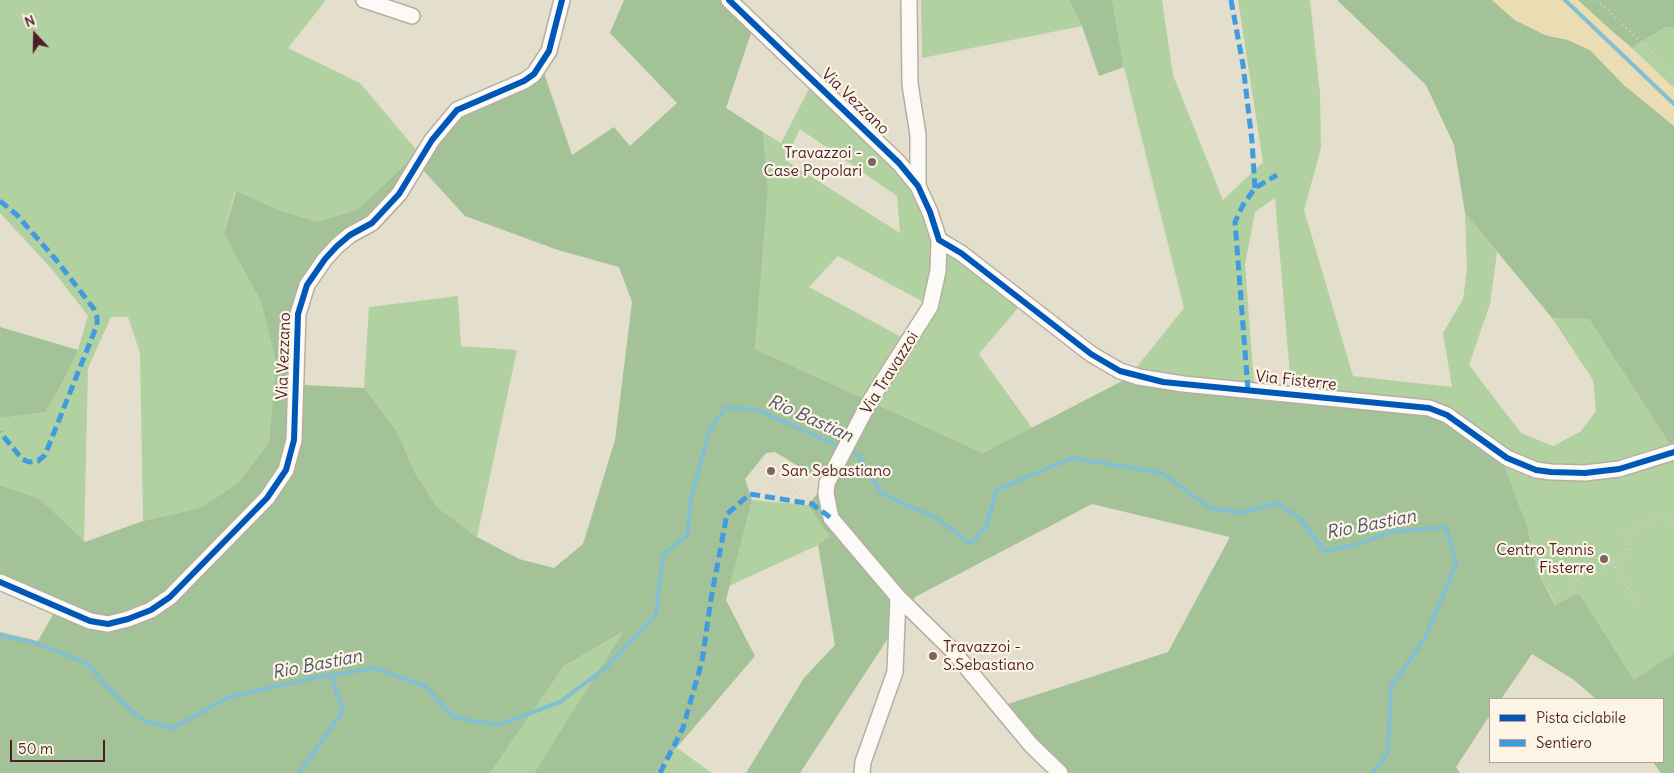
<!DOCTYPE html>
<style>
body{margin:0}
#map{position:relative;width:1674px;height:773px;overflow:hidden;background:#e4decc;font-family:Delius,sans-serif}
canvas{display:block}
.legend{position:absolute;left:1489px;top:698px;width:175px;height:65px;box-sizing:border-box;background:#fcf5e5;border:1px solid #b59f9b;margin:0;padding:6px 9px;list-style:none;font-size:15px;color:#4a1f2b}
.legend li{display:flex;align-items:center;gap:10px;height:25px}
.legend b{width:25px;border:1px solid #b59f9b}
.north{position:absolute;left:10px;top:10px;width:50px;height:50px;-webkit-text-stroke:4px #fcf5e5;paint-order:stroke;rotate:339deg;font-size:14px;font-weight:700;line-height:20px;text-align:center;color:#4a1f2b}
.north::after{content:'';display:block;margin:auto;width:18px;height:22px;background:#4a1f2b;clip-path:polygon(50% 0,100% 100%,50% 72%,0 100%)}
.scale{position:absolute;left:10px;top:740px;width:95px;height:22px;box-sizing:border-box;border:2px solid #4a1f2b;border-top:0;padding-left:6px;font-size:15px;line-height:18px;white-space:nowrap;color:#4a1f2b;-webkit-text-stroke:4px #fcf5e5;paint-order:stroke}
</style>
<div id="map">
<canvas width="1674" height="773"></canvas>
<ul class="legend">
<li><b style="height:6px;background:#0057b8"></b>Pista ciclabile</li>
<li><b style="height:6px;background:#409be1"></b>Sentiero</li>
</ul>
<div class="north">N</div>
<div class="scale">50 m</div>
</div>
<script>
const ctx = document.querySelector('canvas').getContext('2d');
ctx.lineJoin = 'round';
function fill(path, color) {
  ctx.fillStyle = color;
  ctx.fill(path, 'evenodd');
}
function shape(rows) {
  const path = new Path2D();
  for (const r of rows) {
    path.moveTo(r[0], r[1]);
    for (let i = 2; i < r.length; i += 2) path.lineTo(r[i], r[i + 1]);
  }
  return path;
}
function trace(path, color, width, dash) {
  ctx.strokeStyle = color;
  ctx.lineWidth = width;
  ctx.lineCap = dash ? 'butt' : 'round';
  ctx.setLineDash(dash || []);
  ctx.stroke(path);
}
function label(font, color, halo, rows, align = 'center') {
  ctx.font = font + ' Delius,sans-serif';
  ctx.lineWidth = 4.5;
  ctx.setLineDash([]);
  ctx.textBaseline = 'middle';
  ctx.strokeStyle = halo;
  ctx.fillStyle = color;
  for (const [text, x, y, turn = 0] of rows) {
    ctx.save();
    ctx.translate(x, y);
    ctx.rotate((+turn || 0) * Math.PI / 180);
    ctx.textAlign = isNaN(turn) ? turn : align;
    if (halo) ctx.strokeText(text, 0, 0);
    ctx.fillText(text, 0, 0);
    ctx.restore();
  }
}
fill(shape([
 [0,0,326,0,288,48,360,83,418,152,358,209,318,222,281,211,235,191,224,234,261,302,276,362,269,442,238,483,200,508,143,521,140,353,128,317,111,317,88,368,84,542,40,499,0,485,0,416,2,418,45,412,64,380,78,350,88,316,51,268,0,213],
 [921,0,1069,0,1082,26,922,58],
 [1112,0,1162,0,1173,75,1223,200,1263,162,1238,0,1310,0,1320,93,1321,148,1304,210,1353,376,1452,387,1443,333,1463,299,1467,270,1465,213,1497,252,1490,304,1469,365,1521,433,1553,446,1580,432,1596,411,1593,380,1552,318,1589,319,1671,446,1674,445,1674,653,1634,680,1579,593,1556,605,1536,568,1502,460,1429,402,1291,387,1275,198,1255,212,1245,265,1254,383,1128,378,1184,308,1124,67],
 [1665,27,1674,28,1674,88,1632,48],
 [810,87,911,183,921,203,929,234,1018,308,979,354,1032,428,983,453,755,349,768,191,763,132,781,143],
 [800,129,897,196,900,233,785,160],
 [838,256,927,304,905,339,809,287],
 [458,296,461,346,517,350,477,537,438,508,415,473,397,431,364,388,369,307],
 [752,500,808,505,829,536,818,545,729,586],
 [626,630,534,773,490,773,564,666],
 [677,748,712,773,655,773]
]), '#b2d1a0');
fill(shape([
 [624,0,719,0,752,30,726,108,763,132,768,191,755,349,983,453,1128,378,1242,381,1429,402,1502,460,1527,527,1536,568,1555,605,1579,593,1634,680,1674,653,1674,773,1661,773,1653,762,1663,762,1663,699,1596,699,1574,680,1532,654,1501,699,1490,699,1490,715,1456,767,1460,773,1068,773,1005,705,1168,652,1230,537,1092,504,915,597,800,773,746,773,804,678,835,645,818,545,829,536,808,505,826,483,775,452,766,453,745,479,752,500,726,600,755,656,655,773,534,773,624,631,564,666,490,773,0,773,0,632,38,641,55,611,0,586,0,485,40,499,85,542,143,521,200,508,238,483,269,442,276,362,261,302,224,234,236,191,281,211,318,222,358,209,418,152,455,105,544,73,572,155,614,127,630,146,677,103,610,33],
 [423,170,465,216,558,250,619,267,632,302,615,440,583,544,554,568,519,559,477,537,438,508,415,473,397,431,364,388,304,385,302,319,311,290,344,246,382,224],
 [1069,0,1112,0,1124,67,1099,76,1082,26],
 [1337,0,1492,0,1515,20,1545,35,1568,40,1590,50,1624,85,1674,126,1674,445,1671,446,1589,319,1552,318,1465,213,1454,145,1426,85],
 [1578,0,1674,0,1674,28,1665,27,1632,48,1582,6],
 [0,327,78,350,64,380,45,412,2,418,0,416]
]), '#a3c297');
fill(shape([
 [1492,0,1578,0,1674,88,1674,126,1624,85,1590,50,1568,40,1545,35,1515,20]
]), '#eadcb3');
trace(shape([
 [1565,0,1674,104],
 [848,450,859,456,881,493,938,519,971,544,987,525,996,490,1072,458,1162,473,1210,508,1240,513,1276,503,1300,518,1324,551,1359,544,1390,532,1446,527,1456,564,1425,638,1391,687,1388,753,1372,773],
 [0,635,36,643,86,663,121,701,144,721,173,728,229,697,314,678,374,668,425,686,455,718,498,725,560,702,608,666,656,614,663,554,687,536,691,499,709,431,726,407,757,410,841,447],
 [299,773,343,711,331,675]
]), '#82bfd3', 4);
const minor = shape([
 [364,0,412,16],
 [729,0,899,163,918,186,930,212,939,240,938,271,930,307,870,401,827,483,826,494,831,518,898,597,952,650,1031,745,1060,773],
 [909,0,910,84,918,135,918,186],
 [939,240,961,253,1091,354,1120,371,1139,377,1183,384,1429,408,1447,415,1507,458,1536,470,1551,472,1585,473,1619,469,1674,452],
 [0,582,90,621,108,624,128,619,151,610,170,597,267,498,286,470,294,440,298,314,307,285,325,259,337,246,350,235,372,223,399,194,432,140,457,110,524,81,534,74,549,51,562,0],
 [862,773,863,762,895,672,898,597]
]);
trace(minor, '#b6aea3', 18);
trace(shape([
 [1597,0,1674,74],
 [777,476,785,485,799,492,787,493,772,479,777,476],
 [1611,563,1638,603],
 [1568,584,1632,553,1624,535,1664,515,1674,528]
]), '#d5d0cd', 2.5, [1, 4]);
trace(minor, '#fbfaf7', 15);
trace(shape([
 [1231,0,1243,65,1252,141,1255,188],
 [0,201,17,215,57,261,94,309,97,317,97,325,45,455,38,461,29,462,22,459,0,432],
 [1248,390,1235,222,1243,205,1255,188,1277,175],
 [660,773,683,728,702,661,711,599,727,514,750,494,812,504,831,518]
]), '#409be1', 5, [10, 5]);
trace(shape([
 [729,0,899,163,918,186,930,212,939,240,961,253,1091,354,1120,371,1163,382,1429,408,1447,415,1507,458,1536,470,1551,472,1585,473,1619,469,1674,452],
 [0,582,90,621,108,624,128,619,151,610,170,597,267,498,286,470,294,440,298,314,307,285,325,259,337,246,350,235,372,223,399,194,432,140,457,110,524,81,534,74,549,51,562,0]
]), '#0057b8', 6);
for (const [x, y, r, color] of [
 [872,162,5,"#806263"],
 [771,471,5,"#806263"],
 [1604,559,5,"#806263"],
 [933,656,5,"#806263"]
]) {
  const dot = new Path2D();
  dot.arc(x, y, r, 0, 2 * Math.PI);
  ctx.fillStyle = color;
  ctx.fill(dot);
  trace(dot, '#fcf5e5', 2);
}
label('16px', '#4a1f2b', '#fcf5e5', [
 ["Via Vezzano",855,102,44],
 ["Via Vezzano",284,356,-88],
 ["Via Travazzoi",890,373,-58],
 ["Via Fisterre",1296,381,6]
]);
label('16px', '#4a1f2b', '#fcf5e5', [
 ["Travazzoi -",862,153],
 ["Case Popolari",862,171],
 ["San Sebastiano",781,471,"left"],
 ["Centro Tennis",1594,550],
 ["Fisterre",1594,568],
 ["Travazzoi -",943,647,"left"],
 ["S.Sebastiano",943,665,"left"]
], 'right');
label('italic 18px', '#4f5267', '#fcf5e5', [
 ["Rio Bastian",810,419,24],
 ["Rio Bastian",1371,525,-11],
 ["Rio Bastian",317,665,-11]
]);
</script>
